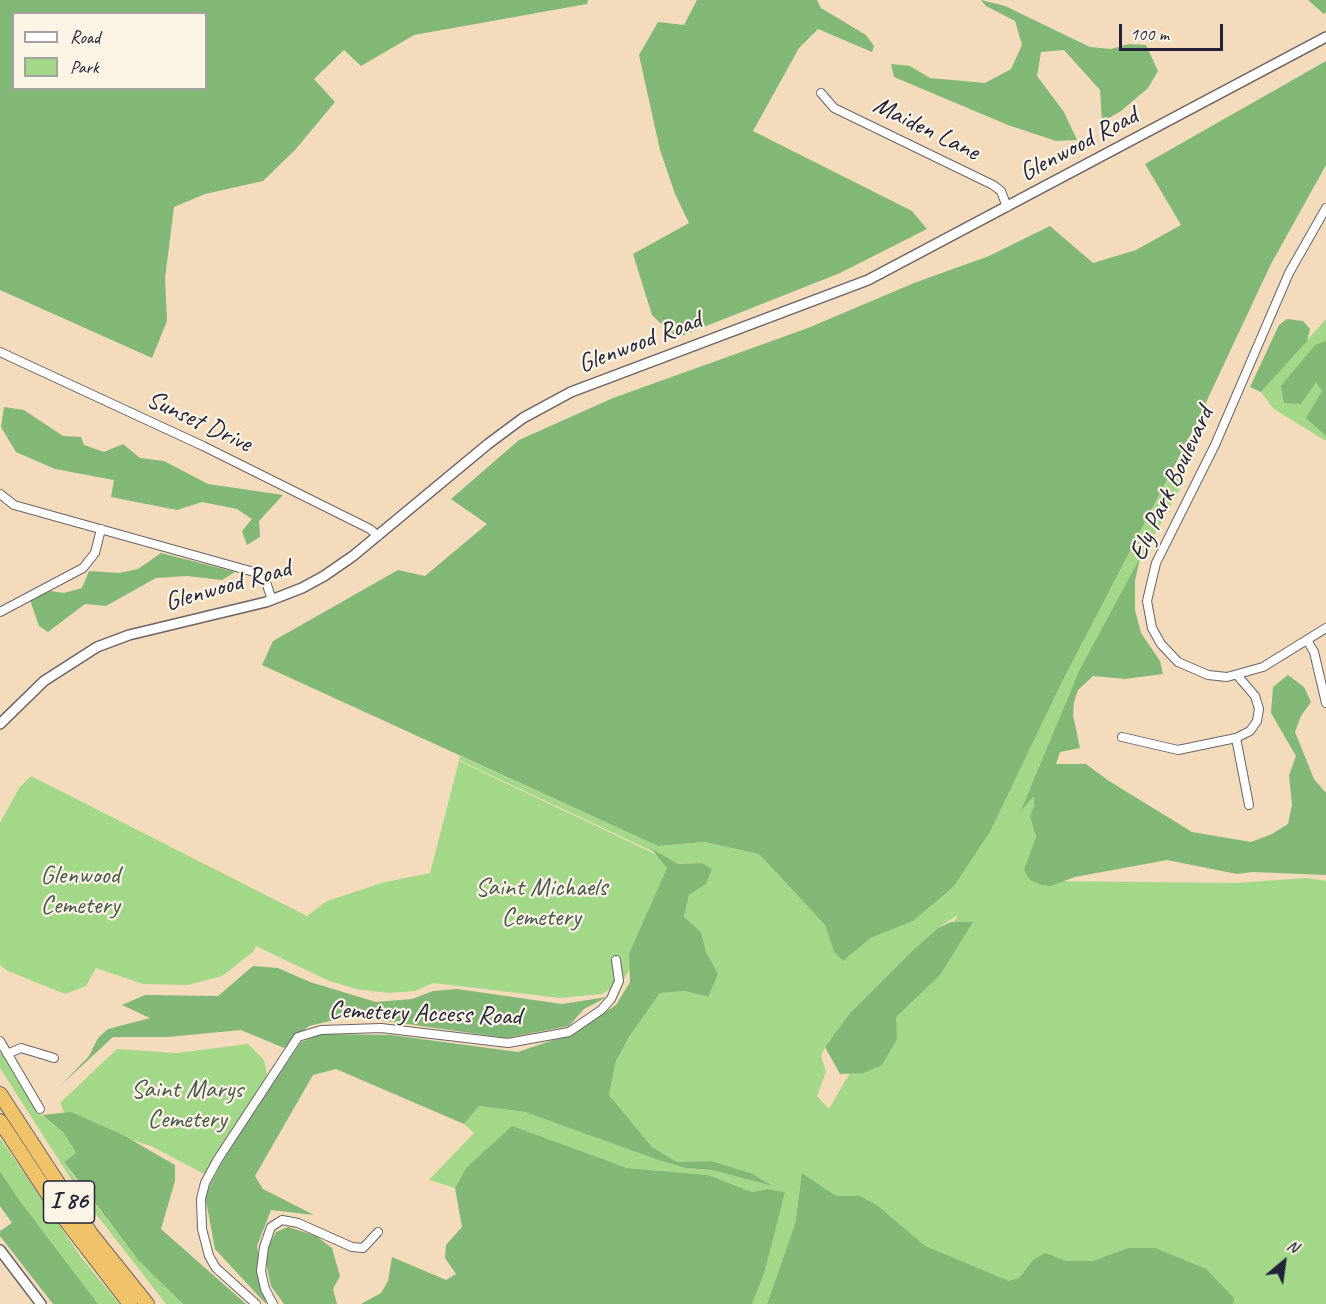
<!DOCTYPE html>
<style>
body{margin:0}
#map{position:relative;width:1326px;height:1304px;overflow:hidden;background:#f3dbbb;font-family:Caveat,sans-serif}
canvas{display:block}
.legend{position:absolute;left:12px;top:12px;width:195px;height:78px;box-sizing:border-box;background:#fcf5e5;border:2px solid #a5a1a1;margin:0;padding:8px 10px;list-style:none;font-size:18px;color:#22223b}
.legend li{display:flex;align-items:center;gap:12px;height:30px}
.legend b{width:30px;border:2px solid #a5a1a1}
.north{position:absolute;left:1254px;top:1232px;width:60px;height:60px;-webkit-text-stroke:4px #fcf5e5;paint-order:stroke;rotate:29deg;font-size:16px;font-weight:700;line-height:24px;text-align:center;color:#22223b}
.north::after{content:'';display:block;margin:auto;width:21px;height:27px;background:#22223b;clip-path:polygon(50% 0,100% 100%,50% 72%,0 100%)}
.scale{position:absolute;left:1119px;top:24px;width:104px;height:27px;box-sizing:border-box;border:3px solid #22223b;border-top:0;padding-left:8px;font-size:18px;line-height:21px;white-space:nowrap;color:#22223b;-webkit-text-stroke:4px #fcf5e5;paint-order:stroke}
</style>
<div id="map">
<canvas width="1326" height="1304"></canvas>
<ul class="legend">
<li><b style="height:8px;background:#fff"></b>Road</li>
<li><b style="height:16px;background:#a3d889"></b>Park</li>
</ul>
<div class="north">N</div>
<div class="scale">100 m</div>
</div>
<script>
const ctx = document.querySelector('canvas').getContext('2d');
ctx.lineJoin = 'round';
function fill(path, color) {
  ctx.fillStyle = color;
  ctx.fill(path, 'evenodd');
}
function shape(rows) {
  const path = new Path2D();
  for (const r of rows) {
    path.moveTo(r[0], r[1]);
    for (let i = 2; i < r.length; i += 2) path.lineTo(r[i], r[i + 1]);
  }
  return path;
}
function trace(path, color, width, dash) {
  ctx.strokeStyle = color;
  ctx.lineWidth = width;
  ctx.lineCap = dash ? 'butt' : 'round';
  ctx.setLineDash(dash || []);
  ctx.stroke(path);
}
function label(font, color, halo, rows, align = 'center') {
  ctx.font = font + ' Caveat,sans-serif';
  ctx.lineWidth = 4.5;
  ctx.setLineDash([]);
  ctx.textBaseline = 'middle';
  ctx.strokeStyle = halo;
  ctx.fillStyle = color;
  for (const [text, x, y, turn = 0] of rows) {
    ctx.save();
    ctx.translate(x, y);
    ctx.rotate((+turn || 0) * Math.PI / 180);
    ctx.textAlign = isNaN(turn) ? turn : align;
    if (halo) ctx.strokeText(text, 0, 0);
    ctx.fillText(text, 0, 0);
    ctx.restore();
  }
}
fill(shape([
 [1326,319,1326,441,1274,409,1261,392],
 [1171,473,1182,481,1186,478,1079,671,1021,809,1034,795,1034,805,1030,818,1036,837,1028,862,1044,881,1235,883,1307,878,1326,881,1326,1304,1214,1304,1021,1291,956,1273,800,1187,795,1224,767,1304,752,1304,764,1274,784,1192,768,1189,752,1192,708,1175,627,1168,512,1127,466,1168,455,1188,429,1180,474,1133,464,1124,479,1106,525,1112,658,1160,685,1168,712,1170,770,1185,751,1173,711,1161,677,1162,652,1147,609,1095,616,1061,629,1037,660,993,685,991,707,997,717,974,706,952,701,932,684,917,689,895,706,884,702,863,678,864,654,850,656,853,459,760,460,756,658,846,704,842,759,854,825,925,834,952,843,961,871,938,913,921,991,830,1061,684],
 [958,915,927,969,855,1064,829,1109,817,1096,826,1072,821,1056,825,1047,850,1013,911,952,938,928],
 [459,761,672,862,633,963,623,981,602,994,560,998,433,983,415,991,389,993,356,989,327,980,256,946,253,952,222,976,188,985,143,984,96,968,86,986,65,994,8,971,0,965,0,823,19,788,31,776,307,916,327,901,385,882,430,873],
 [248,1044,264,1060,267,1075,206,1175,151,1146,67,1119,60,1103,117,1049,177,1053],
 [0,1047,36,1111,64,1133,76,1153,64,1162,74,1177,139,1261,183,1304,166,1304,82,1196,0,1068],
 [0,1138,81,1257,119,1304,98,1304,20,1201,0,1171]
]), '#a3d889');
fill(shape([
 [0,0,588,0,587,4,414,35,361,66,344,50,314,79,335,102,295,150,263,181,205,194,174,207,165,278,167,321,152,358,0,290],
 [14,14,206,14,206,88,14,88],
 [697,0,817,0,821,8,866,35,874,46,872,52,818,29,799,48,753,131,912,211,927,229,840,273,676,338,652,315,633,254,689,223,675,194,660,150,639,55,658,22,684,25],
 [981,0,1005,6,1090,47,1111,49,1129,44,1146,45,1158,71,1148,88,1121,111,1102,122,1100,90,1064,50,1041,52,1037,76,1064,112,1077,140,1056,141,1008,125,894,77,891,64,910,66,930,78,985,83,1011,69,1022,45,1015,21,986,6],
 [1308,0,1326,0,1326,12,1324,14],
 [1326,61,1326,165,1271,264,1193,430,1061,684,991,830,954,886,913,921,871,938,843,961,834,952,825,925,759,854,704,842,658,846,262,665,273,641,398,570,425,576,487,524,451,499,519,440,613,398,808,328,914,283,989,256,1050,226,1093,263,1136,250,1181,225,1145,164],
 [1287,319,1303,321,1310,329,1307,341,1261,392,1250,387,1279,325],
 [1326,341,1326,436,1306,418,1322,391,1316,382,1301,404,1284,403,1281,386,1315,345],
 [4,407,24,410,63,436,81,437,84,445,104,452,123,444,140,458,164,461,208,484,283,495,259,521,260,537,247,545,242,531,252,519,237,509,202,502,177,510,111,497,114,480,55,469,16,452,1,427],
 [161,553,235,572,222,580,187,576,156,578,106,606,85,604,48,632,39,626,30,600,50,591,64,593,82,588,89,571,119,573,138,569],
 [1140,558,1135,581,1135,610,1141,633,1160,661,1163,674,1125,679,1093,676,1078,690,1074,702,1073,715,1080,748,1060,752,1056,764,1086,764,1109,781,1192,832,1251,842,1272,834,1288,824,1292,805,1289,775,1296,756,1271,713,1273,687,1288,675,1304,687,1311,702,1301,716,1295,732,1314,779,1326,793,1326,875,1253,872,1237,874,1167,860,1075,877,1051,886,1042,885,1030,880,1024,870,1036,837,1030,817,1034,805,1034,796,1020,812,1079,671],
 [651,848,678,864,702,863,712,869,706,884,689,895,684,917,701,932,706,952,718,974,708,997,685,991,660,993,629,1037,616,1061,609,1095,652,1147,677,1162,711,1161,751,1173,773,1186,712,1170,685,1168,658,1160,525,1112,479,1106,464,1124,336,1069,313,1075,255,1176,263,1189,314,1215,271,1210,257,1246,266,1304,215,1249,205,1195,229,1149,301,1042,322,1034,391,1035,518,1052,574,1033,616,1005,630,982,629,954,667,868],
 [951,922,973,922,940,975,896,1017,897,1039,882,1065,864,1073,840,1074,825,1047,850,1013,911,952,938,928],
 [253,966,278,968,310,982,376,1002,412,999,433,991,457,989,562,1004,607,997,584,1009,569,1026,506,1038,351,1016,309,1026,284,1048,241,1030,168,1037,113,1037,61,1085,89,1056,98,1038,108,1029,150,1018,122,1005,145,995,218,996],
 [71,1112,123,1135,175,1165,175,1181,161,1229,246,1304,183,1304,139,1261,64,1162,76,1153,64,1133,42,1115],
 [512,1126,627,1168,708,1175,752,1192,768,1189,785,1192,764,1274,752,1304,361,1304,381,1293,388,1281,392,1257,446,1280,456,1274,445,1258,446,1245,462,1227,455,1188,466,1168],
 [0,1171,20,1201,98,1304,53,1304,0,1236,0,1231,12,1223,0,1206],
 [802,1173,836,1196,860,1196,878,1206,925,1246,1009,1281,1019,1278,1033,1260,1045,1253,1066,1261,1093,1261,1129,1248,1155,1248,1206,1269,1234,1298,1233,1304,767,1304,795,1224],
 [288,1227,316,1236,332,1248,340,1276,333,1289,337,1304,284,1304,271,1286,266,1262,269,1246,276,1232]
]), '#82b875');
const minor = shape([
 [821,93,834,108,993,185,1001,191,1007,207],
 [1326,208,1289,273,1215,445,1156,563,1147,601,1152,628,1161,644,1178,662,1208,675,1227,677,1263,667,1326,628],
 [0,352,203,446,370,529,378,536],
 [0,494,14,505,254,572,266,582,272,600],
 [0,612,83,568,95,553,101,529],
 [1307,640,1314,652,1326,703],
 [1122,737,1178,750,1236,738,1250,731,1257,721,1259,709,1255,696,1237,675],
 [1236,738,1249,805],
 [0,1041,40,1109],
 [7,1054,21,1048,54,1058],
 [256,1304,216,1268,209,1256,202,1229,201,1199,205,1183,218,1159,298,1037,321,1030,381,1028,508,1043,569,1032,601,1010,611,999,619,981,616,960],
 [273,1304,265,1289,261,1271,264,1247,271,1227,282,1220,298,1223,352,1247,363,1248,378,1232]
]);
const tertiary = shape([
 [0,724,44,681,97,647,129,635,266,602,302,588,324,576,353,556,488,444,523,418,571,392,868,280,1326,37],
 [0,1250,41,1304]
]);
const motorway = shape([
 [0,1094,91,1234,147,1304],
 [0,1121,61,1214,130,1304]
]);
trace(minor, '#6b6368', 10);
trace(tertiary, '#6b6368', 12);
trace(motorway, '#6b6368', 16);
trace(minor, '#fff', 8);
trace(tertiary, '#fff', 9);
trace(motorway, '#f0c369', 14);
for (const [x, y, w] of [
 [69,1202,51]
]) {
  const box = new Path2D();
  box.roundRect(x - w / 2, y - 21, w, 42, 4.5);
  ctx.fillStyle = '#fcf5e5';
  ctx.fill(box);
  trace(box, '#22223b', 1.5);
}
label('bold 24px', '#22223b', null, [
 ["I 86",69,1202]
]);
label('26px', '#22223b', '#fcf5e5', [
 ["Maiden Lane",926,129,26],
 ["Glenwood Road",1079,145,-28],
 ["Glenwood Road",640,343,-21],
 ["Sunset Drive",199,422,25],
 ["Ely Park Boulevard",1172,484,-65],
 ["Glenwood Road",228,586,-16],
 ["Cemetery Access Road",425,1014,2]
]);
label('26px', '#495952', '#fcf5e5', [
 ["Glenwood",80,876],
 ["Cemetery",80,906],
 ["Saint Michaels",541,888],
 ["Cemetery",541,918],
 ["Saint Marys",187,1090],
 ["Cemetery",187,1120]
]);
</script>
